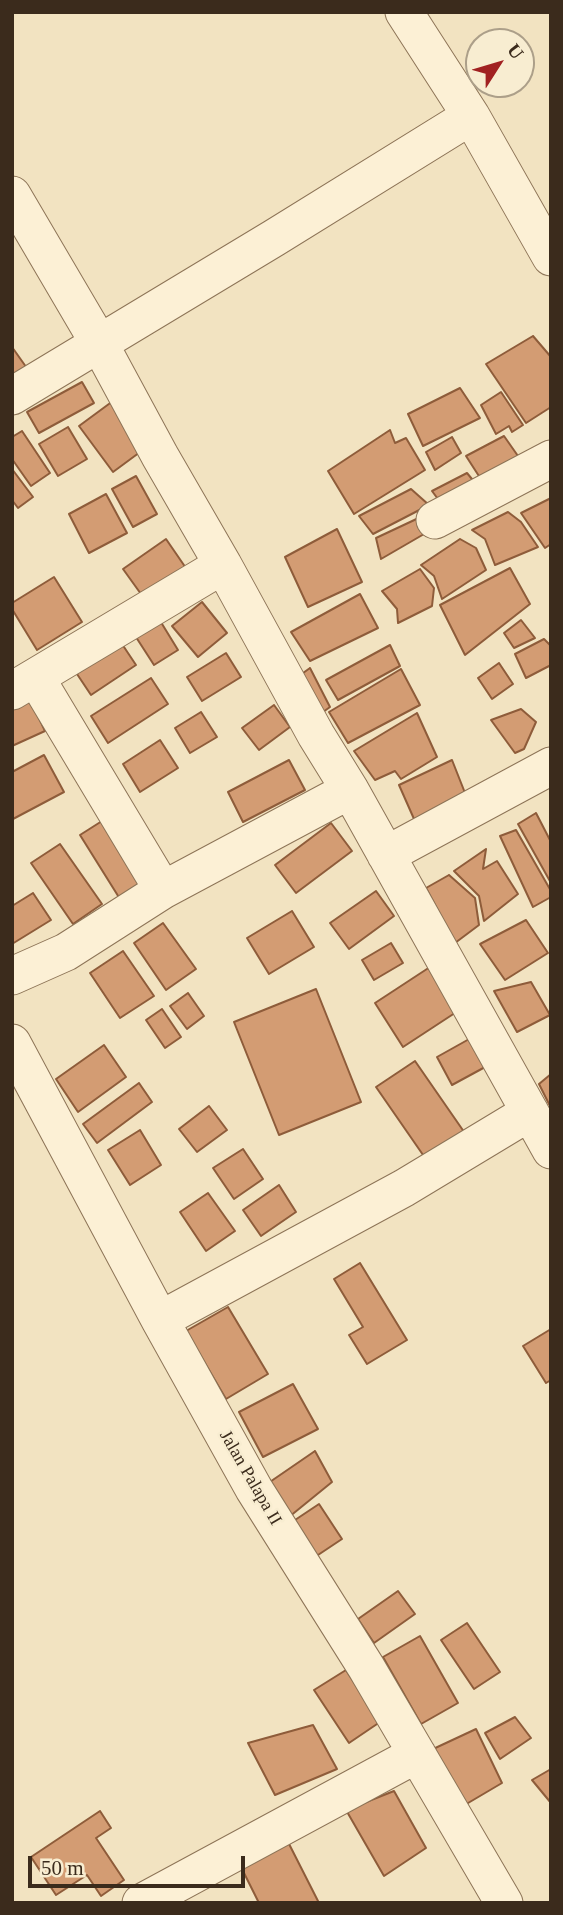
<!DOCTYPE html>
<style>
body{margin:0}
#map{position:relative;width:563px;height:1915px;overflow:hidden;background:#f2e3c1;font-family:"Times New Roman",serif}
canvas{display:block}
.frame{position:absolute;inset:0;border:14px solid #3b2b1c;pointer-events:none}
.north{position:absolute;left:465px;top:28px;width:70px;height:70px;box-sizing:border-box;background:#f8edd1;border:2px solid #ac9f89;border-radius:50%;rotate:53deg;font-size:19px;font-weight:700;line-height:28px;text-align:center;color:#3b2b1c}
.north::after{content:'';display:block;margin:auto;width:24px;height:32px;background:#a12121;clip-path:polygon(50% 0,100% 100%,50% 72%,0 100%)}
.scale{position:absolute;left:28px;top:1856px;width:217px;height:32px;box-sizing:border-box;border:4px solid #3b2b1c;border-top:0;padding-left:9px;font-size:21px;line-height:24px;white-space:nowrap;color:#3b2b1c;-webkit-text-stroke:5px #f8edd1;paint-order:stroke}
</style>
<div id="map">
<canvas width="563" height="1915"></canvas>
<div class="frame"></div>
<div class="north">U</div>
<div class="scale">50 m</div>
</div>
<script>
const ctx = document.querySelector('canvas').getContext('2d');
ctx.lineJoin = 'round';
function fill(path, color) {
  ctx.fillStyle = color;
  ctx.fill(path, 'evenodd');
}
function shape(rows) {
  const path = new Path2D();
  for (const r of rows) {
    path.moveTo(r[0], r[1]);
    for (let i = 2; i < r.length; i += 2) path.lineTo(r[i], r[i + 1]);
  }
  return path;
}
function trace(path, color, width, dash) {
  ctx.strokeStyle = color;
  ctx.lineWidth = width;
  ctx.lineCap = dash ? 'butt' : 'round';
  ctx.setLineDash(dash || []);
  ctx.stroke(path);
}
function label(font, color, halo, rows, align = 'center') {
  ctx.font = font + ' "Times New Roman",serif';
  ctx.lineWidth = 5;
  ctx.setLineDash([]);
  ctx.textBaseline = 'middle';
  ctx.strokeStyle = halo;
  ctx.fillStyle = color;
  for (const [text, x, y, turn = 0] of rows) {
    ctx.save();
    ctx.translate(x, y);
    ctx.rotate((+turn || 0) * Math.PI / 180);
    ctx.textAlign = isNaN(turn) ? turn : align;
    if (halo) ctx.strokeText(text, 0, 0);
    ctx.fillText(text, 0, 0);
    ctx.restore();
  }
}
const building = shape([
 [533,336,551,357,551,407,526,423,486,364,533,336],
 [12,347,29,371,12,383,12,347],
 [82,382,94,403,39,433,27,412,82,382],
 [460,388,480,418,423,446,408,414,460,388],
 [501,392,523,425,512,432,509,426,496,434,481,405,501,392],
 [117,398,151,444,113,472,79,426,117,398],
 [68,427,87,459,58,476,39,444,68,427],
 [390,430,395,443,406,438,425,470,354,514,328,471,390,430],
 [22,431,50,473,31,486,12,459,12,437,22,431],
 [504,436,525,466,486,487,466,456,504,436],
 [452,437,461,453,435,470,426,452,452,437],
 [12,469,33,497,18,508,12,500,12,469],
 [467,473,481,490,446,510,432,491,467,473],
 [136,476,157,514,133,527,112,489,136,476],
 [411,489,429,505,373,534,359,516,411,489],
 [106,494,127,533,89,553,69,514,106,494],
 [551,498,551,544,545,548,521,513,551,498],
 [508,512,521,522,538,547,495,565,485,539,472,530,508,512],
 [425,515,431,530,381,559,376,538,425,515],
 [337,529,362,582,308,607,285,557,337,529],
 [166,539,188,571,146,601,123,569,166,539],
 [460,539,476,548,486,570,442,599,434,576,421,565,460,539],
 [510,568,530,604,465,655,440,605,510,568],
 [420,569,434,588,432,606,398,623,397,609,382,591,420,569],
 [54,577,82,622,37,650,12,609,12,603,54,577],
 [360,594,378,628,310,661,291,632,360,594],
 [202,602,227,633,198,657,172,626,202,602],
 [159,619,178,650,154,665,134,634,159,619],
 [521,620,535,638,514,648,504,633,521,620],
 [116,635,136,665,91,695,71,665,116,635],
 [544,639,551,646,551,665,526,678,515,654,544,639],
 [390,645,400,666,338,700,326,680,390,645],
 [226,653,241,677,202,701,187,677,226,653],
 [499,663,513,684,492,699,478,678,499,663],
 [310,668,330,707,312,720,292,681,310,668],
 [401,669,420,705,348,743,329,712,401,669],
 [151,678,168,704,108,743,91,716,151,678],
 [29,697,45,731,12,746,12,705,29,697],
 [274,705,290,727,259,750,242,728,274,705],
 [521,709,536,722,524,749,515,753,491,720,521,709],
 [201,712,217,737,190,753,175,728,201,712],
 [417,713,437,757,401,779,395,771,375,780,354,751,417,713],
 [160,740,178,768,140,792,123,764,160,740],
 [44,755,64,792,13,819,12,772,44,755],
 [289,760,305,790,243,822,228,792,289,760],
 [452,760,467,798,418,828,399,785,452,760],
 [536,813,551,842,551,883,518,824,536,813],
 [113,814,153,879,120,899,80,835,113,814],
 [331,823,352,851,296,893,275,865,331,823],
 [516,830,551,891,551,897,533,907,500,836,516,830],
 [60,844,102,904,73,924,31,863,60,844],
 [486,849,483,869,497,861,518,894,484,921,479,896,454,871,486,849],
 [449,875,475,898,479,925,455,943,426,888,449,875],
 [376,891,394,916,349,949,330,923,376,891],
 [33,893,51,920,12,944,12,906,33,893],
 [292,911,314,947,269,974,247,938,292,911],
 [526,920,548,953,505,980,480,944,526,920],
 [163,923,196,969,166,990,134,943,163,923],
 [391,943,403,963,374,980,362,960,391,943],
 [123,951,154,996,120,1018,90,973,123,951],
 [433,965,461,1009,403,1047,375,1003,433,965],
 [531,982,550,1015,517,1032,494,991,531,982],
 [316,989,361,1102,279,1135,234,1022,316,989],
 [188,993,204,1016,187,1029,170,1006,188,993],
 [162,1009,181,1037,165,1048,146,1020,162,1009],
 [471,1038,487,1066,452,1085,437,1057,471,1038],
 [104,1045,126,1077,78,1112,56,1079,104,1045],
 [415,1061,469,1139,430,1165,376,1087,415,1061],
 [551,1074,551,1106,550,1106,539,1084,551,1074],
 [139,1083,152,1102,97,1143,83,1124,139,1083],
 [209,1106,227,1130,197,1152,179,1129,209,1106],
 [140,1130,161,1165,130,1185,108,1150,140,1130],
 [243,1149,263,1179,234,1199,213,1168,243,1149],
 [279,1185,296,1212,261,1236,243,1210,279,1185],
 [208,1193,235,1231,206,1251,180,1212,208,1193],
 [360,1263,407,1340,367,1364,349,1335,363,1327,334,1279,360,1263],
 [228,1307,268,1374,226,1399,186,1331,228,1307],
 [551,1329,551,1380,546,1383,523,1346,551,1329],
 [293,1384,318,1429,263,1457,239,1412,293,1384],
 [315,1451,332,1482,289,1517,264,1486,315,1451],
 [319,1504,342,1539,315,1557,292,1522,319,1504],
 [398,1591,415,1614,374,1643,358,1619,398,1591],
 [467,1623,500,1672,474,1689,441,1640,467,1623],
 [420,1636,458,1703,421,1724,383,1657,420,1636],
 [346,1670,380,1722,349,1743,314,1690,346,1670],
 [515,1717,531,1738,500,1759,485,1733,515,1717],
 [313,1725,337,1769,275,1795,248,1743,313,1725],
 [476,1729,502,1783,463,1806,431,1750,476,1729],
 [551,1769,551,1803,532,1780,551,1769],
 [394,1791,426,1848,384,1876,346,1810,394,1791],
 [100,1811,111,1828,96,1838,124,1880,101,1896,87,1875,56,1895,31,1857,100,1811],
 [285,1836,319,1903,259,1903,239,1863,285,1836]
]);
fill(building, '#d39c73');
trace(building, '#8e5c3a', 2);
const minor = shape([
 [404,12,471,116,551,257],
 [12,195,99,343,160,456,223,565,316,735,350,790,551,1150],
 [12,396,274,238,471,116],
 [435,520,551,459],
 [36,678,163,890],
 [12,691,223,565],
 [386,855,551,766],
 [12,976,66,952,163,890,350,790],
 [12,1043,160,1320,254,1489,366,1667,504,1903],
 [160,1320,404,1188,530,1112],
 [141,1903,417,1754]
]);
trace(minor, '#8d7457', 39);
trace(minor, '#fcf0d5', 37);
label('18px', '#3b2b1c', '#f8edd1', [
 ["Jalan Palapa II",250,1478,60]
]);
</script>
